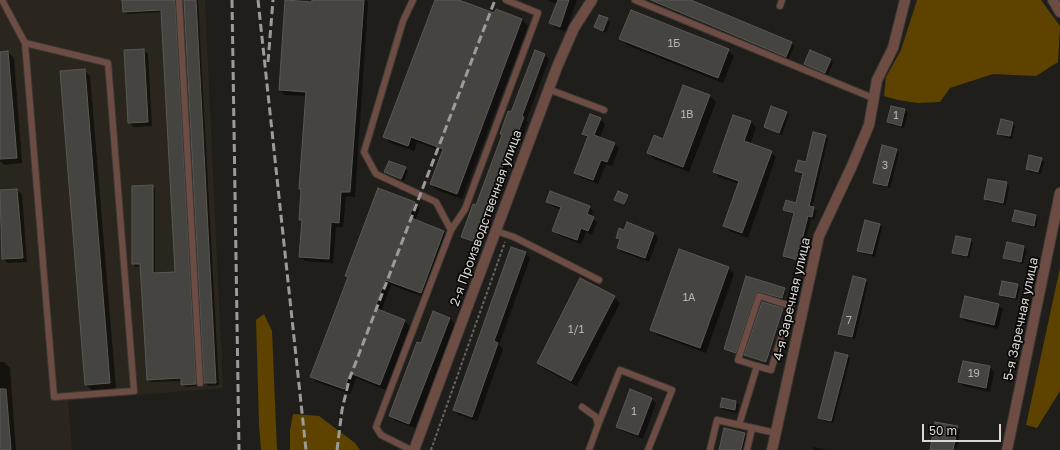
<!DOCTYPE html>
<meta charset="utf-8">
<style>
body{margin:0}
#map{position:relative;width:1060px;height:450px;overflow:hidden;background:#201e1b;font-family:"Golos Text",sans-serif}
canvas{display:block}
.scale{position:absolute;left:922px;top:424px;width:79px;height:18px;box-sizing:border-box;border:2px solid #dad8d6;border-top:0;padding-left:5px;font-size:12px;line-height:14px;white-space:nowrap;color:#dad8d6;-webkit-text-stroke:3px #090807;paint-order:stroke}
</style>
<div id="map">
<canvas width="1060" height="450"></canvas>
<div class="scale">50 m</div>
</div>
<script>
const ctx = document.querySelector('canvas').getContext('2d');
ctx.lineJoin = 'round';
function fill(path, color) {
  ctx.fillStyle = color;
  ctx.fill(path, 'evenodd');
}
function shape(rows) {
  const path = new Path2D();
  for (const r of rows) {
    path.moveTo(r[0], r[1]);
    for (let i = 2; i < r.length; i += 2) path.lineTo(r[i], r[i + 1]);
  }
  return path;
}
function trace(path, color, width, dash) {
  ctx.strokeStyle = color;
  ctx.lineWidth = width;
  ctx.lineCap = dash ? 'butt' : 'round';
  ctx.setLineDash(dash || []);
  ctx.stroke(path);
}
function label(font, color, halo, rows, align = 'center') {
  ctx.font = font + ' "Golos Text",sans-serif';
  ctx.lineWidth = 3.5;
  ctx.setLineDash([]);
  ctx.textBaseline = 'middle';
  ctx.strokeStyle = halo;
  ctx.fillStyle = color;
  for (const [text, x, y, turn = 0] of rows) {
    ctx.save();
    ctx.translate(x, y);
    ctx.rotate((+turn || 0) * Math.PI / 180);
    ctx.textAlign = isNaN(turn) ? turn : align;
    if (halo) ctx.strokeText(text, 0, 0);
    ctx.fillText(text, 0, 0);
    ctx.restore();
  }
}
fill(shape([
 [0,0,205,0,223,388,68,401,72,450,0,450]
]), '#2a251d');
fill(shape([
 [917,0,1041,0,1060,26,1058,62,1036,76,993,74,950,88,940,102,918,103,898,100,884,96,886,77,901,50],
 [1060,268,1060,391,1037,428,1026,425],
 [264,314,272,331,277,450,261,450,259,424,256,320],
 [293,414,319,416,355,443,360,450,290,450,290,430]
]), '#5d4200');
fill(shape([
 [123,0,178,0,177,3,198,386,185,387,182,381,151,382,148,380,142,266,136,267,133,264,152,186,155,189,155,274,176,273,162,12,127,14,124,12],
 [185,0,198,0,219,385,208,386,205,383],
 [313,0,366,0,368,2,355,197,346,196,343,227,336,227,333,263,305,261,300,256,302,222,300,219,302,190,300,188,306,96,285,95,280,90],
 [436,0,458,0,495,14,496,10,522,20,528,26,462,199,437,190,431,184,443,152,417,142,414,151,390,143,385,137],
 [547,0,577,0,566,32,556,28,550,22,557,4],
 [654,0,688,0,791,43,794,46,789,59,657,3],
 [600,16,610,22,606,33,595,27],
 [621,39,728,50,734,56,723,83,627,45],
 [143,50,148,54,152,126,134,127,129,122],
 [8,52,14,58,22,163,4,165,0,161,0,53],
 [535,52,545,55,549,59,526,121,528,122,520,143,517,142,480,245,467,240,462,236,476,207],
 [831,60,833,62,828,75,805,64],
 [84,70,90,76,116,389,92,390,86,385],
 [683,86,710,96,716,102,689,172,654,159,648,153,663,140],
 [905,110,908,113,904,128,891,125,888,122],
 [787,112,789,115,782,135,765,127],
 [600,119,605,124,600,138,614,143,619,148,612,166,606,164,598,184,580,177,575,173,588,139,584,134],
 [751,122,756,127,750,145,771,152,776,157,748,238,730,231,724,226,739,184,719,177,714,172],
 [1012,123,1015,126,1012,139,1001,136,998,133],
 [825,136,828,139,812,208,817,211,814,220,811,219,800,262,787,259,784,256,794,215,784,210,797,204,804,175,796,171,806,163],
 [896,150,899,153,890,188,877,185,874,182],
 [1041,159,1044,162,1041,174,1030,172,1027,169],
 [405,168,408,171,404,181,386,172],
 [1007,183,1009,186,1006,205,988,202,985,199],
 [17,190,22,194,27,262,8,263,3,259,0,191],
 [627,195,625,205,615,200],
 [414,202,420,208,415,221,443,231,449,237,426,298,391,285,381,312,404,321,410,326,386,390,356,378,350,394,317,382,311,377,348,279,346,276],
 [547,202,589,207,593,211,591,217,597,222,592,235,586,232,581,244,558,235,553,230,561,210,552,206],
 [1036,215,1038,218,1036,228,1016,223,1013,220],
 [627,223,654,233,658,238,649,262,622,252,618,248,620,241,617,238,624,231],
 [879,225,882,227,875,257,861,253,858,250],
 [970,240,973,243,969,258,956,255,953,252],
 [1024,247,1027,250,1023,264,1007,260,1004,258],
 [525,253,530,258,499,345,503,349,477,421,459,415,454,410],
 [728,268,734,274,706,353,657,335,651,329],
 [747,278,786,290,783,299,762,292,757,294,737,353,725,349],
 [865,280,868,283,855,339,842,336,839,333],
 [1017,285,1020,288,1017,300,1003,297,1000,295],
 [614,297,620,303,577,386,544,369,538,363],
 [998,305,1003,309,998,329,965,321,961,317],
 [782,309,767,363,746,356,745,355],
 [450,318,455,324,415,428,396,421,390,416],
 [847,356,850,358,833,423,822,420,819,418],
 [0,362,4,362,10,368,16,450,0,450],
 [964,362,990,367,994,372,990,392,964,386,959,382],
 [652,399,656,403,643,439,622,431,617,426],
 [723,399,736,402,739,405,737,413,724,410,721,407],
 [957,427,960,430,957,448,936,444],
 [744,434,753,442,751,450,720,450],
 [814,447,827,450,813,450]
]), '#0007');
const building = shape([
 [122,0,175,0,196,384,181,385,181,378,147,380,140,264,132,264,132,186,153,185,153,273,175,272,161,10,123,12,122,0],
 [184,0,196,0,216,383,204,383,184,0],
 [285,0,312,2,312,0,364,0,350,192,341,192,339,223,331,222,329,259,299,257,302,220,299,220,301,189,299,189,306,92,279,90,285,0],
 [435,0,459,0,494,13,496,9,522,19,457,194,430,184,443,149,411,137,408,146,383,137,435,0],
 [558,0,569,0,560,27,549,23,558,0],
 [651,0,691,0,792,42,786,57,651,0],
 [631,10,729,49,718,78,619,39,631,10],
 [599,15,608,18,603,31,594,27,599,15],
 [144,49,148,122,128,123,124,50,144,49],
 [535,50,545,54,522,116,524,117,515,140,513,139,475,242,461,237,473,204,476,205,502,135,500,134,508,111,511,112,535,50],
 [810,50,831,59,825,73,804,64,810,50],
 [8,51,17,158,0,159,0,52,8,51],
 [85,69,110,383,85,385,60,71,85,69],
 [683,85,710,95,683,167,647,153,654,135,663,139,683,85],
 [771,106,787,112,779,133,764,127,771,106],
 [891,106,905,109,901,126,887,122,891,106],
 [590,114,601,118,594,135,615,143,607,162,601,160,593,180,574,173,588,136,582,134,590,114],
 [733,115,751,121,744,141,772,151,742,233,723,226,739,181,713,172,733,115],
 [1001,119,1013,122,1010,136,997,134,1001,119],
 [813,132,826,135,809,206,814,207,812,217,808,216,797,260,783,256,794,213,783,210,786,200,796,203,803,173,795,171,798,160,806,162,813,132],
 [882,145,897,149,887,186,873,183,882,145],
 [1029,155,1042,158,1038,172,1026,169,1029,155],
 [389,161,406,167,401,179,384,172,389,161],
 [988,179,1007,182,1003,203,984,199,988,179],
 [378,188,415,202,409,217,444,231,421,293,385,280,375,308,405,320,380,385,350,373,344,389,310,377,348,277,345,276,378,188],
 [17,189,23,258,2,259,0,190,17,189],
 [550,191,590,206,587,214,594,217,588,231,581,228,577,240,552,231,561,207,546,202,550,191],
 [618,191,628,195,624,204,614,200,618,191],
 [1015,210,1036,215,1034,226,1012,221,1015,210],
 [865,220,880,224,872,254,857,251,865,220],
 [627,222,654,233,645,258,617,248,620,239,616,238,619,228,624,230,627,222],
 [956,236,971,239,967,256,952,253,956,236],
 [1007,242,1024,246,1021,262,1003,258,1007,242],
 [511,247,526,252,494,341,498,343,472,417,453,410,511,247],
 [679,249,729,267,700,348,650,330,679,249],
 [746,276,785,288,782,298,760,292,756,293,736,353,724,349,746,276],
 [853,276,866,279,852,337,838,334,853,276],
 [580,278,615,296,571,381,537,363,580,278],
 [1002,281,1018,284,1015,298,999,295,1002,281],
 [965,296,999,304,994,325,960,317,965,296],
 [762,302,783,308,766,362,744,355,762,302],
 [433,311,450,318,409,424,389,416,417,342,421,343,433,311],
 [835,352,848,355,831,421,818,418,835,352],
 [963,361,990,366,986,388,958,382,963,361],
 [0,389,6,389,11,450,0,450,0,389],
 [630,389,652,398,638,435,616,427,630,389],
 [722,398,736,401,735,410,720,407,722,398],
 [935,422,958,426,953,450,930,450,935,422],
 [724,428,745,433,741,450,719,450,724,428]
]);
fill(building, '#464440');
trace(building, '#5a5855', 1);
const service = shape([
 [2,0,25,43,108,63,134,391,54,397,25,43],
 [179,0,200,383],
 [635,0,873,98],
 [780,6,782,0],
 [548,89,604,110],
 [451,230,465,209,538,13,506,0],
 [496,231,514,237,599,280],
 [582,407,596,417,598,425,589,450],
 [598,425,620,370,672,390,648,450],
 [739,425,757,366,738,360,759,296,791,306,771,370,757,366],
 [411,450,381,435,376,427,451,230,436,202,376,174,364,152,403,21,413,0],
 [710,450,717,420,776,433],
 [747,450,752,428]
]);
const minor = shape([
 [1053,0,1060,12],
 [772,450,819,236,851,168,869,125,877,80,893,48,905,0],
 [1007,450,1060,193]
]);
const tertiary = shape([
 [414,450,557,67,574,28,592,0]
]);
trace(service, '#3a3835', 8);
trace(minor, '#3a3835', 12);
trace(tertiary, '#3a3835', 12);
trace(shape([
 [431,450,505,242]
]), '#676563', 2, [3, 2]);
trace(service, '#6d4d43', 6);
trace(minor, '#6d4d43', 10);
trace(tertiary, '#6d4d43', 10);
trace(shape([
 [232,0,239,450],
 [258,0,306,450],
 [268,62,273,0],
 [337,450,342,410,349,380,495,0]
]), '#9d9b98', 3, [8, 4]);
label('11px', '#b5b3b0', null, [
 ["1Б",674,44],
 ["1В",687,115],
 ["1",896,116],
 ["3",885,166],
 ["1А",689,298],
 ["7",849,321],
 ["1/1",576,330],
 ["19",974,374],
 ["1",634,412]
]);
label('13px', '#dad8d6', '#090807', [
 ["2-я Производственная улица",486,218,-70],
 ["4-я Заречная улица",792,299,-77],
 ["5-я Заречная улица",1021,319,-78]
]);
</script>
